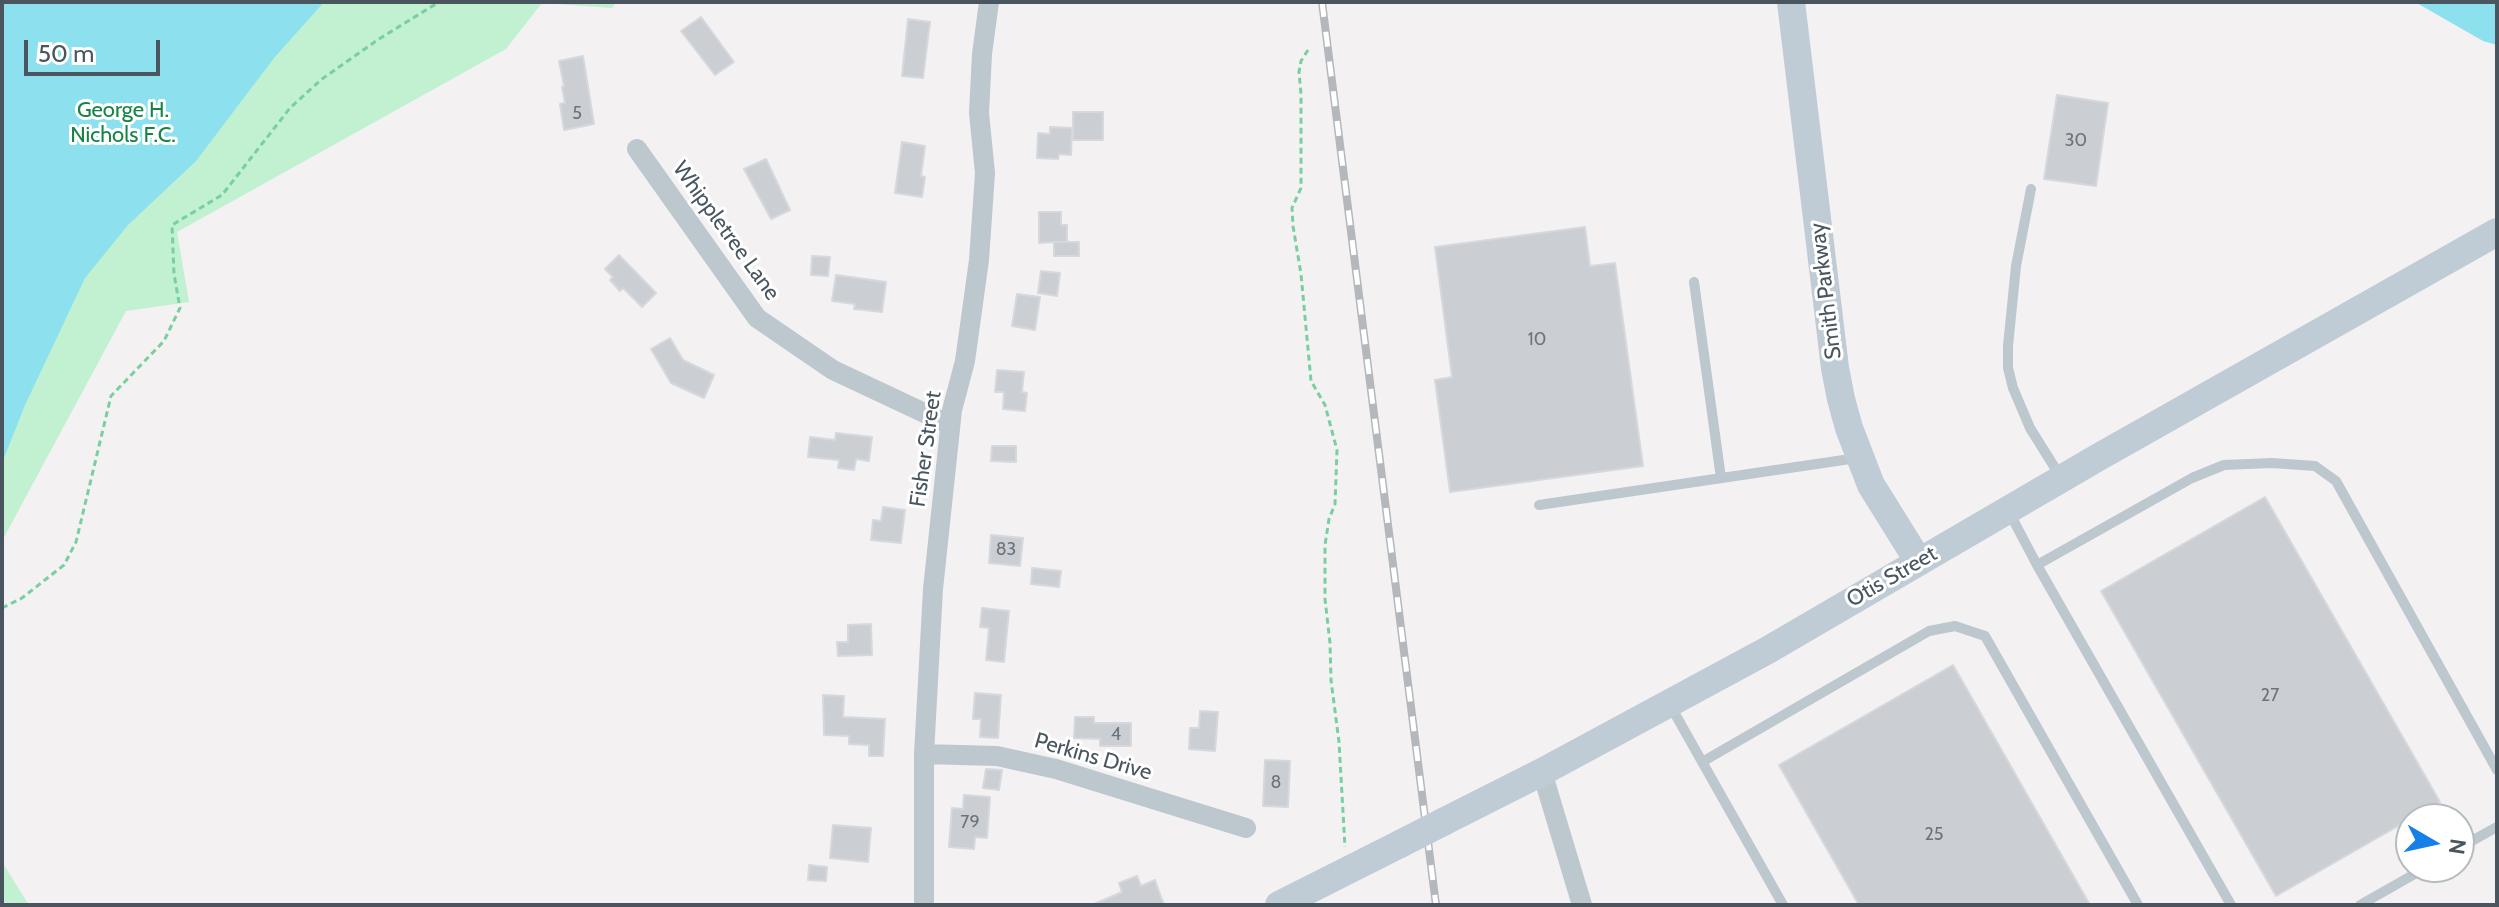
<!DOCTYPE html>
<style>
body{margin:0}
#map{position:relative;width:2499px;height:907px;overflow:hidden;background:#f4f1f2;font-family:Cabin,sans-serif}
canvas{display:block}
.frame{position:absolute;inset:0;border:4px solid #49565f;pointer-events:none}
.north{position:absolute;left:2395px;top:803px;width:80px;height:80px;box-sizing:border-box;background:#fff;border:2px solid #b6bbbf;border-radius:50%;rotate:99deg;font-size:22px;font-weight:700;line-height:32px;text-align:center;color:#49565f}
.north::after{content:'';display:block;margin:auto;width:28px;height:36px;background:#1780e8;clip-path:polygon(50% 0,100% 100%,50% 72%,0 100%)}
.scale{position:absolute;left:24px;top:40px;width:136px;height:36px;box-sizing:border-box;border:4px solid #49565f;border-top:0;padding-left:10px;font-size:24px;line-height:28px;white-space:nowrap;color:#49565f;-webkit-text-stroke:6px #fff;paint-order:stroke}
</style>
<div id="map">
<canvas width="2499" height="907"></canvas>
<div class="frame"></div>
<div class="north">N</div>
<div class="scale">50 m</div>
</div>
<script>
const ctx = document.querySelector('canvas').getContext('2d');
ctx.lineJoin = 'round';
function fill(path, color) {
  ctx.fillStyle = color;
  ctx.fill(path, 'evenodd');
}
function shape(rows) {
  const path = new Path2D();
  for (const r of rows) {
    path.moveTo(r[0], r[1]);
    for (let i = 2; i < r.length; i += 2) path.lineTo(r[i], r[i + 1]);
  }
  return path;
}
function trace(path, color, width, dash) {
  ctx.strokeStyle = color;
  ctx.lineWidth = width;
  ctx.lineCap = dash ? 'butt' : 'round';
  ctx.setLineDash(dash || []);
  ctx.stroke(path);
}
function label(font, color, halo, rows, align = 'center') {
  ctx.font = font + ' Cabin,sans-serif';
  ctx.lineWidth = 6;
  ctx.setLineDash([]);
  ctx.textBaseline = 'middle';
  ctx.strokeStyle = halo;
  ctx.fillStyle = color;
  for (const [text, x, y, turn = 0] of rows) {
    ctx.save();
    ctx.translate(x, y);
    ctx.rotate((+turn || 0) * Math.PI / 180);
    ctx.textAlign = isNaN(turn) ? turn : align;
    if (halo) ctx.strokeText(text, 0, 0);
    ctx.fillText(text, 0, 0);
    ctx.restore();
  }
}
fill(shape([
 [2,2,616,2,612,8,542,3,506,49,177,232,189,302,126,311,2,541],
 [2,862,29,905,2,905]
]), '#c1f1d0');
fill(shape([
 [2,2,324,2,274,58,196,161,128,225,85,278,25,405,2,463],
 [2415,2,2497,2,2497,45,2483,41]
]), '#8de0ee');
const building = shape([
 [701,17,734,62,715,75,681,31,701,17],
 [908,19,930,22,923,78,902,76,908,19],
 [583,56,594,124,564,130,560,104,565,103,562,87,564,86,559,61,583,56],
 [2057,95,2108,103,2096,186,2044,179,2057,95],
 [1073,112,1103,112,1103,140,1073,140,1073,112],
 [1050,127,1072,128,1071,155,1059,154,1058,159,1037,158,1038,133,1050,134,1050,127],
 [902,142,925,146,921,176,925,177,922,197,895,193,902,142],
 [766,159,790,210,771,219,744,169,766,159],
 [1039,212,1061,212,1061,225,1067,225,1067,242,1054,242,1079,242,1079,256,1054,256,1054,242,1039,243,1039,212],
 [1585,227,1590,266,1615,263,1643,466,1450,492,1435,380,1452,377,1435,247,1585,227],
 [619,255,656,293,642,307,623,288,620,291,610,280,613,277,605,269,619,255],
 [812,256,830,257,828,276,811,275,812,256],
 [1041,271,1060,273,1057,296,1038,293,1041,271],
 [836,275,886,282,882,312,854,309,855,304,832,301,836,275],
 [1017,294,1040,297,1035,330,1012,326,1017,294],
 [670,338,683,360,714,375,704,398,671,383,651,349,670,338],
 [997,370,1024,372,1022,392,1027,393,1025,411,1003,409,1004,392,995,392,997,370],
 [836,433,872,437,869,461,856,459,854,470,838,468,839,460,808,457,810,437,835,440,836,433],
 [992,446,1016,446,1016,462,991,461,992,446],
 [2265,497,2440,802,2276,896,2101,591,2265,497],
 [883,507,905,510,901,543,871,540,873,520,881,521,883,507],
 [991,535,1023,538,1020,566,989,563,991,535],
 [1032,568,1061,571,1059,587,1031,584,1032,568],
 [982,608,1009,611,1004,662,986,660,989,628,980,627,982,608],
 [871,624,872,655,838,656,837,642,848,642,848,625,871,624],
 [1953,665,2090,905,1859,905,1779,765,1953,665],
 [975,693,1001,695,998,738,980,737,981,719,973,719,975,693],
 [823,695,844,696,843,717,885,719,883,756,869,756,869,745,849,744,849,736,824,735,823,695],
 [1200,711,1218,712,1215,751,1189,749,1190,728,1199,728,1200,711],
 [1075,717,1094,717,1094,723,1131,723,1131,746,1100,746,1100,739,1074,738,1075,717],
 [1265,760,1290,761,1288,807,1263,806,1265,760],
 [986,769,1002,770,999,790,983,788,986,769],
 [964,795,990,797,987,838,975,837,974,849,949,847,952,808,963,809,964,795],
 [833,825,871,828,868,862,830,858,833,825],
 [809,865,827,867,826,881,808,880,809,865],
 [1137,876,1141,886,1155,880,1164,905,1092,905,1122,892,1119,883,1137,876]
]);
fill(building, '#cbcfd4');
trace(building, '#d5d8dd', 2);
trace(shape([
 [1308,50,1301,61,1299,72,1301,94,1301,188,1292,208,1293,226,1301,274,1311,381,1325,405,1337,450,1335,504,1329,519,1325,545,1325,599,1330,643,1331,680,1339,742,1345,847],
 [2,608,22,598,64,565,76,542,111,396,164,341,180,308,174,274,172,225,222,195,290,108,322,79,379,39,439,2]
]), '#78cf9f', 3, [6, 4]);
trace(shape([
 [2031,189,2016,266,2008,346,2008,368,2013,388,2030,428,2060,476],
 [1694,282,1721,478],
 [1539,505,1857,458],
 [2009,512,2037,565,2231,905],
 [2037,565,2192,478,2224,465,2272,463,2315,466,2336,481,2497,770],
 [1670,705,1783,905],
 [1702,762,1929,631,1955,626,1985,636,2138,905],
 [2459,848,2497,827],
 [2360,905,2427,867]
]), '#bdc7ce', 10);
trace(shape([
 [637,149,757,318,833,370,950,425],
 [924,754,997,756,1056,769,1246,828],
 [1542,772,1582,905],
 [924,905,924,754,933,589,952,410,965,361,979,260,985,173,979,113,982,54,989,2]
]), '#bdc7ce', 20);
trace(shape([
 [1791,2,1835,368,1841,399,1849,428,1871,485,1919,562],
 [1443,822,1542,772,1768,650,2097,458,2497,232],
 [1279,905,1400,844]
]), '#bfcbd5', 28);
const rail = shape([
 [1322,2,1436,905]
]);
trace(rail, '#b4b7bc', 8);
trace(rail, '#fff', 5, [15]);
trace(shape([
 [1400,844,1443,822]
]), '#bfcbd5', 28);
label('18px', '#6a747c', null, [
 ["5",577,114],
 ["30",2076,141],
 ["10",1537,340],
 ["83",1006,550],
 ["27",2270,696],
 ["4",1116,735],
 ["8",1276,783],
 ["79",970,823],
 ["25",1934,835]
]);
label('22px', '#168446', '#fff', [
 ["George H.",123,111],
 ["Nichols F.C.",123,136]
]);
label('22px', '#49565f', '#fff', [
 ["Whippletree Lane",726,231,54],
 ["Smith Parkway",1826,291,-97],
 ["Fisher Street",926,449,-82],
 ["Otis Street",1892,577,-30],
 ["Perkins Drive",1093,757,16]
]);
</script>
